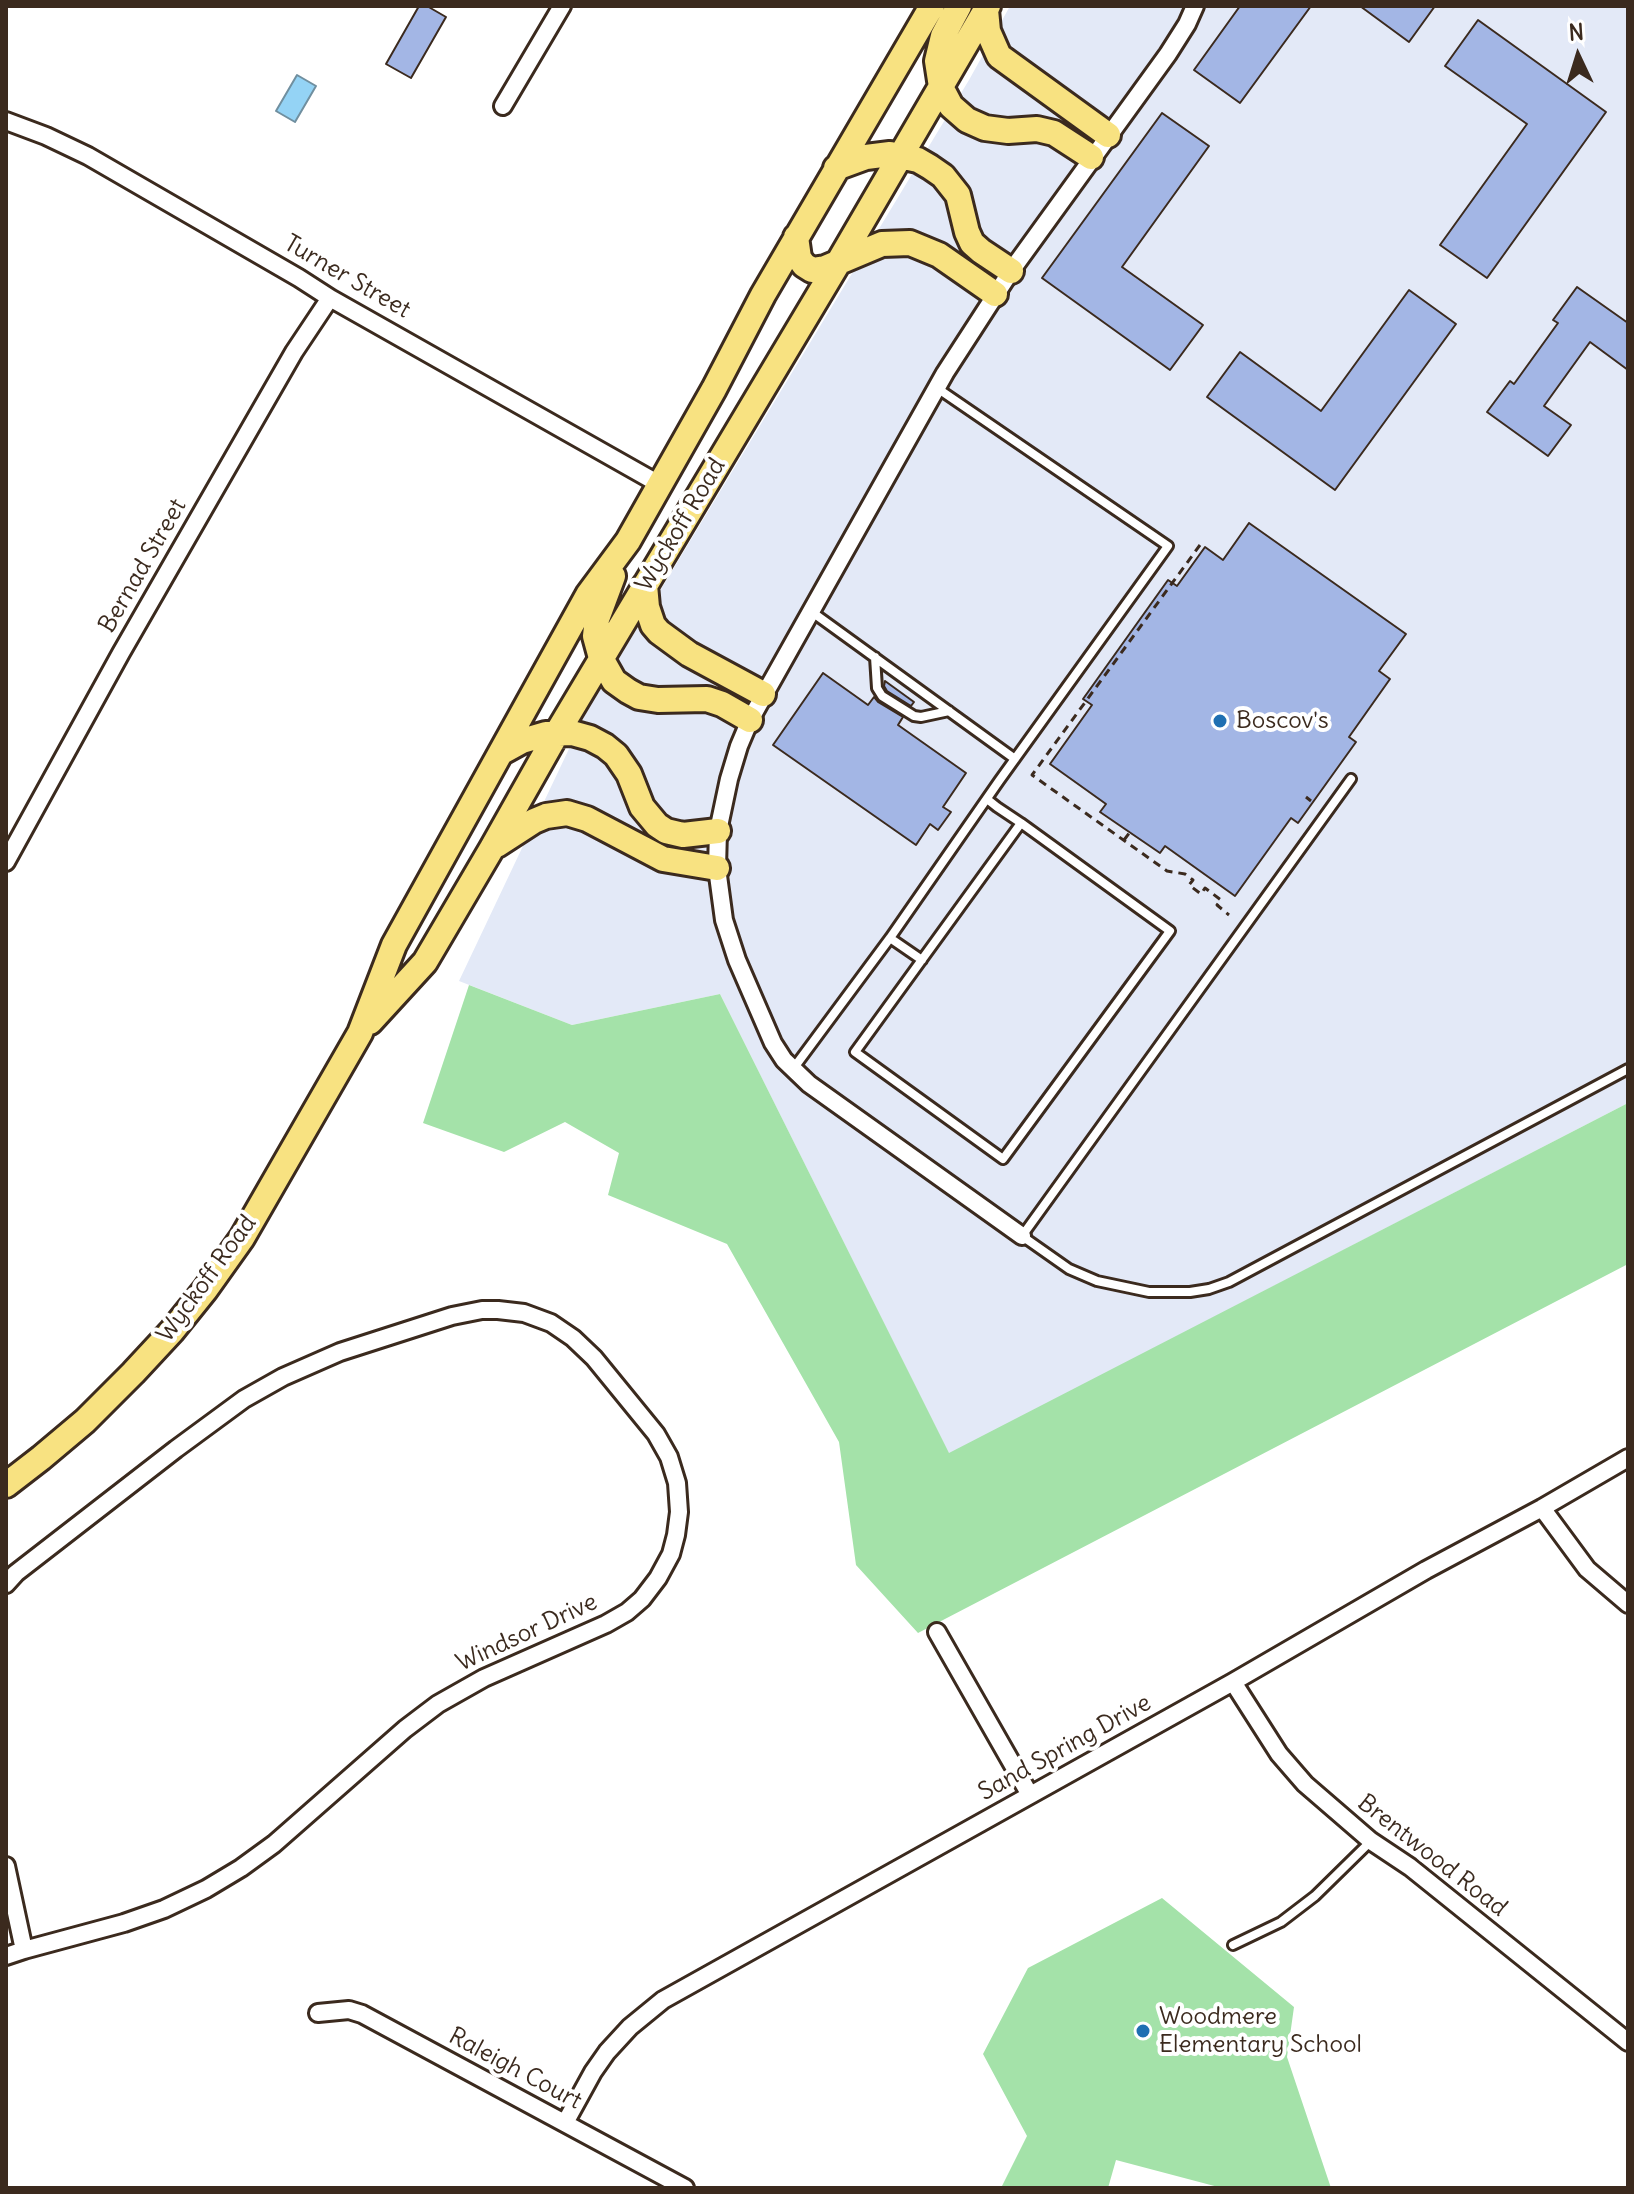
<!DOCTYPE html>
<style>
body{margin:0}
#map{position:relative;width:1634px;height:2194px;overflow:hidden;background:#fff;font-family:Delius,sans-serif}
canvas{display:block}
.frame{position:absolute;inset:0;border:8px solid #3b2a1e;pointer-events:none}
.north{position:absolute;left:1538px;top:16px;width:80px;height:80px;-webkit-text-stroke:6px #fff;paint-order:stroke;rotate:356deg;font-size:22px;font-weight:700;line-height:32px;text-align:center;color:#3b2a1e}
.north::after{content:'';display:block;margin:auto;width:28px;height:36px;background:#3b2a1e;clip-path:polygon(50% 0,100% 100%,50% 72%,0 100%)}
</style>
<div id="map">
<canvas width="1634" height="2194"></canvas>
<div class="frame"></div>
<div class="north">N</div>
</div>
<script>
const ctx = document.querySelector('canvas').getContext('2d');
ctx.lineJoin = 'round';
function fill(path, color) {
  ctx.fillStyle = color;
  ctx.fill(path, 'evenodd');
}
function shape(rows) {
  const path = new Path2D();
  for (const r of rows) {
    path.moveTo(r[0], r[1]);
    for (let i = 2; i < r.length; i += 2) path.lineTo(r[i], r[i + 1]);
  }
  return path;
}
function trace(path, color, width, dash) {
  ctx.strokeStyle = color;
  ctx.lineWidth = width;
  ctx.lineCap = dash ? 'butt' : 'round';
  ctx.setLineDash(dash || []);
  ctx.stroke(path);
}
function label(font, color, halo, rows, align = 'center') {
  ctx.font = font + ' Delius,sans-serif';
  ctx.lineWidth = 8;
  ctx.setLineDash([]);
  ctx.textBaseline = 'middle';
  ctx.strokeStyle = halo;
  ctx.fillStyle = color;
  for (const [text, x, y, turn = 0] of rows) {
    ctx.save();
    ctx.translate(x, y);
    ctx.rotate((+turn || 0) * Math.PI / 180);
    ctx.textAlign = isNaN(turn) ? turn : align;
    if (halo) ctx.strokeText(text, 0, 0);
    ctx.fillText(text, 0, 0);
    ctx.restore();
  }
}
fill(shape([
 [1010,6,1628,6,1628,1103,949,1454,720,994,572,1025,459,981,586,713,969,80]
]), '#e3e9f7');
fill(shape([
 [469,985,572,1025,720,994,949,1453,1628,1103,1628,1264,918,1633,856,1565,839,1442,727,1244,608,1195,619,1153,565,1122,504,1152,423,1123],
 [1162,1898,1294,2007,1287,2057,1331,2188,1222,2188,1116,2160,1108,2188,1001,2188,1027,2136,983,2054,1028,1968]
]), '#a4e2a9');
const water = shape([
 [297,75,316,86,295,122,276,111,297,75]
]);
fill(water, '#94d3f5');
trace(water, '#708f9f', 2);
const building = shape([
 [419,6,427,6,446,17,411,78,386,64,419,6],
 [1240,6,1311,6,1240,103,1194,70,1240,6],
 [1360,6,1435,6,1409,42,1360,6],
 [1478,20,1606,112,1487,278,1440,245,1527,124,1445,66,1478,20],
 [1162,113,1209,146,1122,267,1203,325,1170,370,1042,278,1162,113],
 [1577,287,1628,323,1628,370,1590,342,1544,406,1571,425,1548,456,1487,412,1510,381,1514,384,1558,323,1553,320,1577,287],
 [1409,290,1456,324,1335,490,1207,397,1240,352,1321,411,1409,290],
 [1249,523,1406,634,1379,671,1390,679,1349,737,1356,742,1298,823,1291,818,1235,896,1165,846,1160,853,1100,812,1106,804,1050,764,1092,705,1083,699,1168,580,1177,586,1205,547,1223,560,1249,523],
 [823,673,868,705,874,697,878,702,903,717,898,725,966,773,943,807,951,812,938,830,930,824,916,845,773,745,823,673],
 [885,681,914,702,911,706,887,691,884,686,885,681]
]);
fill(building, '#a3b6e5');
trace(building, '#3b2a1e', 2);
const service = shape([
 [812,612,1015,759],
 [875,657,877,688,882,696,914,716,921,717,949,711],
 [1351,779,1022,1236,1069,1269,1097,1281,1149,1292,1190,1292,1209,1289,1229,1282,1628,1069],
 [987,799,997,807,1021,823,1170,931,1003,1159,855,1052,1021,823],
 [890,938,922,960],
 [793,1069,890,938,999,781,1168,546,937,388],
 [1233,1945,1281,1922,1315,1896,1371,1841]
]);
const minor = shape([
 [503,106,562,6],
 [6,121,46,136,88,156,299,278,330,298,659,484],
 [6,862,121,653,294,352,330,298],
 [1022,1236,809,1084,784,1060,773,1043,737,960,724,920,717,868,718,831,729,779,739,746,750,720,945,373,1011,271,1168,54,1187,24,1195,6],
 [1542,1508,1587,1569,1628,1604],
 [6,1584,16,1573,176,1449,244,1399,283,1377,340,1352,452,1316,482,1310,498,1310,524,1313,551,1323,573,1338,594,1358,656,1434,669,1457,677,1483,679,1512,676,1535,671,1554,658,1578,642,1599,627,1612,606,1624,484,1678,438,1704,405,1729,274,1844,241,1868,206,1889,164,1909,124,1923,24,1950,6,1866],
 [937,1632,1030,1795],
 [1233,1682,1279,1754,1305,1784,1371,1841,1410,1867,1628,2042],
 [6,1956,24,1950],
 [318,2013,349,2010,362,2014,685,2188],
 [565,2123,593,2072,607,2052,630,2027,663,2000,1233,1682,1426,1570,1542,1508,1628,1458]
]);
const primary = shape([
 [959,6,943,36,937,61,941,87,951,106,967,120,985,128,1008,131,1037,129,1054,133,1091,157],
 [986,10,988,31,999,56,1108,135],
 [836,168,866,157,890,154,918,160,930,167,943,176,958,195,967,232,972,243,981,251,1011,271],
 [796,237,799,258,804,265,812,270,825,268,882,244,910,243,939,255,995,294],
 [613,576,597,619,595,636,601,658,614,681,628,691,639,697,658,700,707,699,722,704,750,720],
 [645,585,647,607,653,625,659,632,689,654,763,694],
 [502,752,522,741,546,734,572,733,590,738,605,746,616,755,629,774,642,807,657,825,666,831,683,835,718,831],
 [497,845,534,821,546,816,567,813,587,819,663,859,717,868],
 [370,1022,425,962,492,848,557,733,838,263,988,6],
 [6,1485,41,1458,85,1421,133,1373,172,1331,205,1290,242,1238,360,1033,394,945,588,595,628,541,714,389,763,295,932,6]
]);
trace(service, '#3b2a1e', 14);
trace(minor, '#3b2a1e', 22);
trace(primary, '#3b2a1e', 30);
trace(shape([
 [1200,545,1032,775,1167,871,1185,874,1193,880,1189,885,1201,894,1205,888,1221,900,1217,905,1229,915],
 [1306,797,1311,801],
 [1124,840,1130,832]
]), '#3b2a1e', 3, [8, 6]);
trace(service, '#fff', 8);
trace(minor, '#fff', 16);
trace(primary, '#f8e281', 24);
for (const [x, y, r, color] of [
 [1220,721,8,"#1f6fb2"],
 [1143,2031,8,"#1f6fb2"]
]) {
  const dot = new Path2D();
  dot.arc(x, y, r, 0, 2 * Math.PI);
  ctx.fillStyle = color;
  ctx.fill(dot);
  trace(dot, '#fff', 3);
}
label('24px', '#3b2a1e', '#fff', [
 ["Turner Street",347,277,30],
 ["Wyckoff Road",681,525,-59],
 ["Bernad Street",143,566,-60],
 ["Wyckoff Road",207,1279,-54],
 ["Windsor Drive",527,1633,-25],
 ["Sand Spring Drive",1065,1748,-29],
 ["Brentwood Road",1432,1856,38],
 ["Raleigh Court",515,2069,28]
]);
label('24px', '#3b2a1e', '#fff', [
 ["Boscov's",1236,721],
 ["Woodmere",1159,2017],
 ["Elementary School",1159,2045]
], 'left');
</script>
